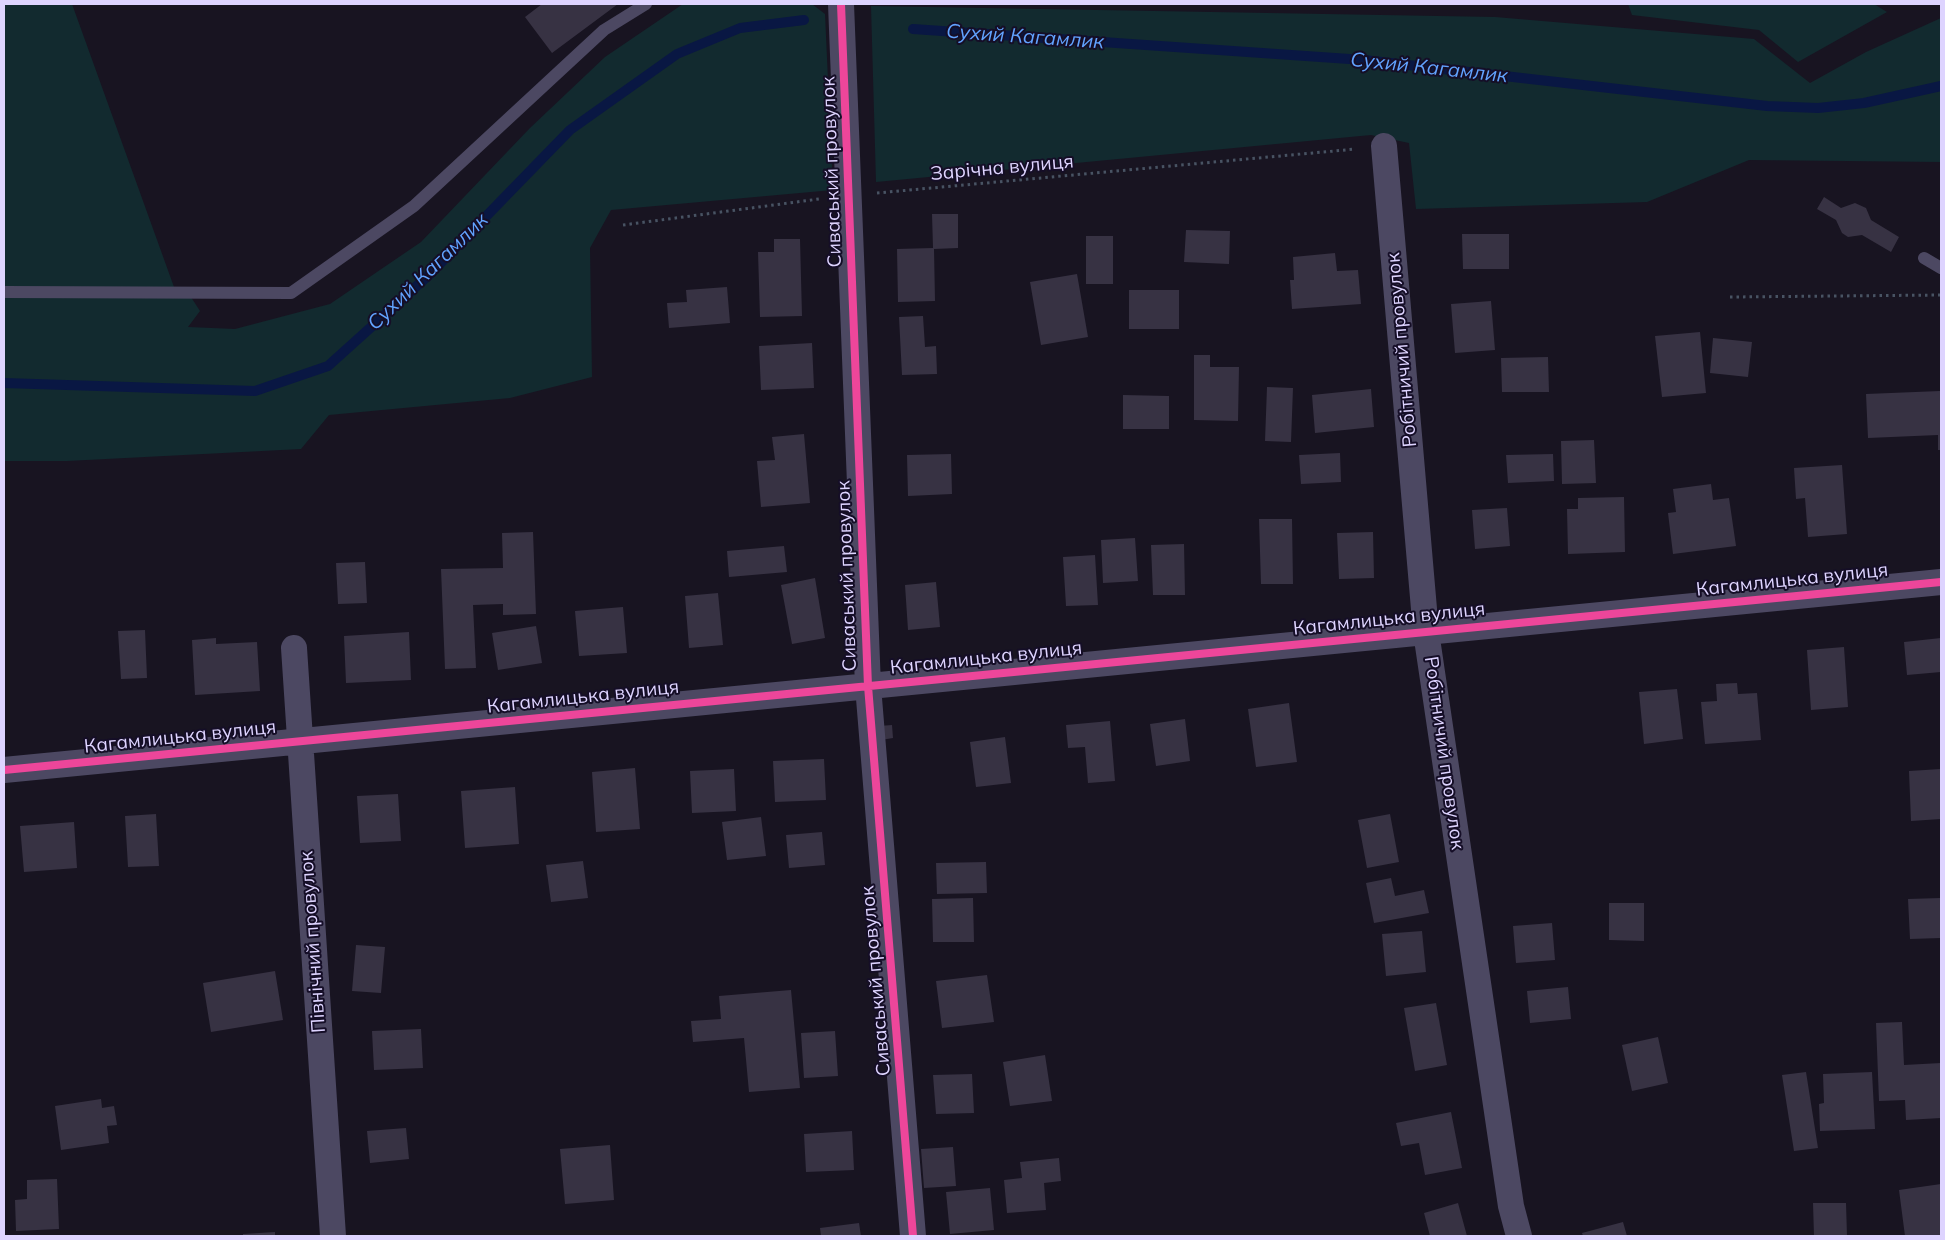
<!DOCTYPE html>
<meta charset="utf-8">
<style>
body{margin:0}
#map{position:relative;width:1945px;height:1240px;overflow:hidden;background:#181421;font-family:Mulish,sans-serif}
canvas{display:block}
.frame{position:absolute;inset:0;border:5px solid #ded4ff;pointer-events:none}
</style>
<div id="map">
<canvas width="1945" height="1240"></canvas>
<div class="frame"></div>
</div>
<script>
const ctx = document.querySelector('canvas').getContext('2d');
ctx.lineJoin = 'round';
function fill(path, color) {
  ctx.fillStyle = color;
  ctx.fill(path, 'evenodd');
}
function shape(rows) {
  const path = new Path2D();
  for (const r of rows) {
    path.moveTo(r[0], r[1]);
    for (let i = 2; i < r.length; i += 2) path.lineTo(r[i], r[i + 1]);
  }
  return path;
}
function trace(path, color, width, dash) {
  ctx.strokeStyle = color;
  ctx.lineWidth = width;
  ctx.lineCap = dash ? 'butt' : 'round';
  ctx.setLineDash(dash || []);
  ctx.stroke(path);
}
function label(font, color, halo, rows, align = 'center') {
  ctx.font = font + ' Mulish,sans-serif';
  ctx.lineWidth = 4;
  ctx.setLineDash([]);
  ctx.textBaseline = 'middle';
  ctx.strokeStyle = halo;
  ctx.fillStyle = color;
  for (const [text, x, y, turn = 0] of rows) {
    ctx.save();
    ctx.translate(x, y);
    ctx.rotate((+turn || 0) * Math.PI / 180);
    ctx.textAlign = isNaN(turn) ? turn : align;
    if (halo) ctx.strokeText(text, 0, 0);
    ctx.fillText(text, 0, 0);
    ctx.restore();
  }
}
fill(shape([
 [4,4,72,4,174,287,189,294,200,311,188,327,235,329,330,304,421,242,530,128,605,57,683,4,812,4,825,14,833,190,611,210,590,248,592,377,510,398,329,415,301,449,67,461,4,461],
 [1628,4,1874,4,1887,12,1798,62,1759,30,1632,15],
 [871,6,1495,17,1754,39,1810,83,1866,52,1941,18,1941,162,1749,160,1647,202,1416,209,1409,143,1371,135,876,182]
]), '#122a2f');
trace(shape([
 [913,29,1364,60,1767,106,1818,108,1864,103,1941,86],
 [4,383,255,391,328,366,430,274,570,130,677,54,740,28,804,20]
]), '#091743', 10);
fill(shape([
 [542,4,618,4,552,53,525,17],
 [1824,197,1841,208,1855,203,1866,208,1871,220,1899,237,1891,252,1862,235,1848,237,1842,233,1836,220,1817,209],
 [932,214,958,214,958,248,934,249,935,301,898,302,897,249,933,248],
 [1186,230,1230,231,1229,264,1184,262],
 [1462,234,1509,234,1509,269,1463,269],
 [1086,236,1113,236,1113,284,1086,284],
 [774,239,800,239,802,316,760,317,758,252,774,252],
 [1335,253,1337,271,1358,270,1361,304,1292,309,1290,280,1294,280,1293,257],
 [1077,274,1088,337,1041,345,1030,282],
 [727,287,730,323,669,328,667,303,687,302,686,290],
 [1129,290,1179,290,1179,329,1129,329],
 [1491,301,1495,350,1455,353,1451,304],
 [923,316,925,347,936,346,937,374,902,375,899,317],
 [1700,332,1706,393,1662,397,1655,336],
 [1713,338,1752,342,1748,377,1710,373],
 [812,343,814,388,761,390,759,346],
 [1194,355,1210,355,1210,367,1239,367,1238,421,1194,420],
 [1548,357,1549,392,1502,392,1501,358],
 [1267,387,1293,388,1291,442,1265,441],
 [1371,389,1374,427,1315,433,1312,395],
 [1940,391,1941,450,1938,450,1938,435,1868,438,1866,394],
 [1123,395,1169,396,1169,429,1123,429],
 [804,434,810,503,761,507,757,461,775,460,772,437],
 [1594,440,1596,483,1562,484,1561,441],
 [1340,453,1341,482,1301,484,1299,455],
 [951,454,952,494,908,496,907,455],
 [1553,454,1554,481,1508,483,1506,455],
 [1842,465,1847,534,1808,537,1805,498,1796,499,1794,468],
 [1711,484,1713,500,1729,498,1736,546,1673,554,1668,513,1676,512,1673,489],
 [1624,497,1625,552,1568,554,1567,509,1578,509,1578,498],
 [1507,508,1510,546,1475,549,1472,510],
 [1259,519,1292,519,1293,584,1261,584],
 [533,532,536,614,503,615,503,604,473,605,476,668,445,669,441,569,503,568,502,533],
 [1373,532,1374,578,1339,579,1337,533],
 [1135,538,1138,581,1103,583,1101,540],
 [1184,544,1185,595,1153,595,1151,545],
 [784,546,787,572,729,577,727,551],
 [1095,555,1098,605,1066,606,1063,557],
 [365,562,367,603,338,604,336,563],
 [815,578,825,638,792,644,781,585],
 [936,582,940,627,908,630,905,585],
 [718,593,723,645,689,648,685,596],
 [623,607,627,653,579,656,575,611],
 [536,626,542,663,498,670,492,633],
 [145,630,147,678,121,679,118,631],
 [409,632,411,680,346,683,344,636],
 [216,638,216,644,257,642,260,691,195,695,192,640],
 [1941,638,1941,672,1907,675,1904,642],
 [1844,647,1848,707,1811,710,1807,650],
 [1737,683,1738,694,1757,693,1761,740,1705,744,1701,702,1717,701,1716,684],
 [1677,689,1683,739,1644,744,1639,692],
 [1289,703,1297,762,1256,767,1248,709],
 [1185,719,1190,761,1156,766,1150,724],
 [1110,721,1115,781,1088,783,1085,747,1068,748,1066,725],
 [892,725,893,738,881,740,879,726],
 [1005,737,1011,783,976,787,970,742],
 [824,759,826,800,775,802,773,761],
 [635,768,640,829,596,832,592,772],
 [734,769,736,811,692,813,690,771],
 [1941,769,1941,819,1911,821,1909,771],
 [515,787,519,844,465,848,461,791],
 [398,794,401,841,360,843,357,796],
 [156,814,159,866,128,867,125,816],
 [1390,814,1399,862,1367,868,1358,820],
 [761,817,766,856,727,860,722,822],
 [74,822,77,868,24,872,20,826],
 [822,832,825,865,789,868,786,835],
 [583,861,588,898,551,902,546,865],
 [986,862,987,893,937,894,936,863],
 [1391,878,1395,896,1424,890,1429,913,1374,923,1366,883],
 [973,898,974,942,933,942,932,899],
 [1941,898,1941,938,1910,939,1908,899],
 [1609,903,1644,903,1644,941,1609,940],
 [1552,923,1555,960,1516,963,1513,926],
 [1422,931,1426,972,1386,976,1382,934],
 [356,945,385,947,381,993,352,991],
 [275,971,283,1020,211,1032,203,983],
 [987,975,994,1022,942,1028,936,981],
 [1568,987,1571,1019,1530,1023,1527,991],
 [791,990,800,1088,749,1092,744,1038,693,1042,691,1021,721,1019,719,996],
 [1436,1003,1447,1065,1415,1071,1404,1008],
 [1902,1022,1904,1065,1941,1063,1941,1118,1906,1120,1905,1100,1879,1101,1876,1023],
 [421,1029,423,1068,374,1070,372,1031],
 [835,1031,838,1076,804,1078,801,1033],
 [1658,1037,1668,1083,1632,1091,1622,1045],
 [1045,1055,1052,1101,1010,1106,1003,1062],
 [1806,1072,1818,1148,1794,1151,1782,1075],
 [1872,1072,1875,1129,1820,1131,1819,1104,1824,1103,1823,1074],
 [972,1074,974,1113,936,1114,933,1075],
 [101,1099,102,1108,114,1106,117,1125,107,1126,109,1143,61,1150,55,1106],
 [1451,1112,1462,1168,1425,1175,1419,1143,1401,1146,1396,1123],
 [406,1128,409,1159,370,1163,367,1131],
 [852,1131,854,1170,806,1172,804,1134],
 [610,1145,614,1200,565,1204,560,1149],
 [953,1147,956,1186,924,1188,921,1149],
 [1059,1158,1061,1181,1044,1183,1046,1210,1007,1213,1004,1180,1022,1178,1020,1162],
 [57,1179,59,1229,16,1231,15,1200,27,1199,27,1180],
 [1941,1184,1941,1236,1905,1236,1899,1190],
 [990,1188,994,1230,950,1234,946,1192],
 [1458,1203,1467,1236,1430,1236,1424,1213],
 [1813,1203,1846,1203,1847,1236,1814,1236],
 [1623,1222,1627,1236,1583,1236,1582,1233],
 [859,1223,861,1236,821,1236,820,1228],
 [275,1232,275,1236,243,1236,243,1234]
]), '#373243');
trace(shape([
 [877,193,1356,149],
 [623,225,819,199],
 [1730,297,1941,295]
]), '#485363', 3, [2.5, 4]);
trace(shape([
 [1924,258,1941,268],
 [4,292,291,293,414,206,604,30,646,4]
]), '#4c4862', 12);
trace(shape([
 [841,4,868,686,913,1236],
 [1384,146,1426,632,1511,1206,1519,1236],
 [294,648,333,1236],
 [4,770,1941,582]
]), '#4c4862', 26);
trace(shape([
 [841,4,868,686,913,1236],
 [4,770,1941,582]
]), '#ed469a', 8);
label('19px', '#ded4ff', '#150e27', [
 ["Зарічна вулиця",1002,168,-5],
 ["Сиваський провулок",832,172,-92],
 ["Робітничий провулок",1402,350,-95],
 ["Сиваський провулок",847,576,-92],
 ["Кагамлицька вулиця",1792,580,-6],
 ["Кагамлицька вулиця",1389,619,-6],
 ["Кагамлицька вулиця",986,658,-6],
 ["Кагамлицька вулиця",583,697,-6],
 ["Кагамлицька вулиця",180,737,-6],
 ["Робітничий провулок",1444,753,82],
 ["Північний провулок",313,942,-94],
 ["Сиваський провулок",876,981,-95]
]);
label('italic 20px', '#62a3ff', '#150e27', [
 ["Сухий Кагамлик",1025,37,4],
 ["Сухий Кагамлик",1429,68,6],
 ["Сухий Кагамлик",428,272,-44]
]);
</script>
